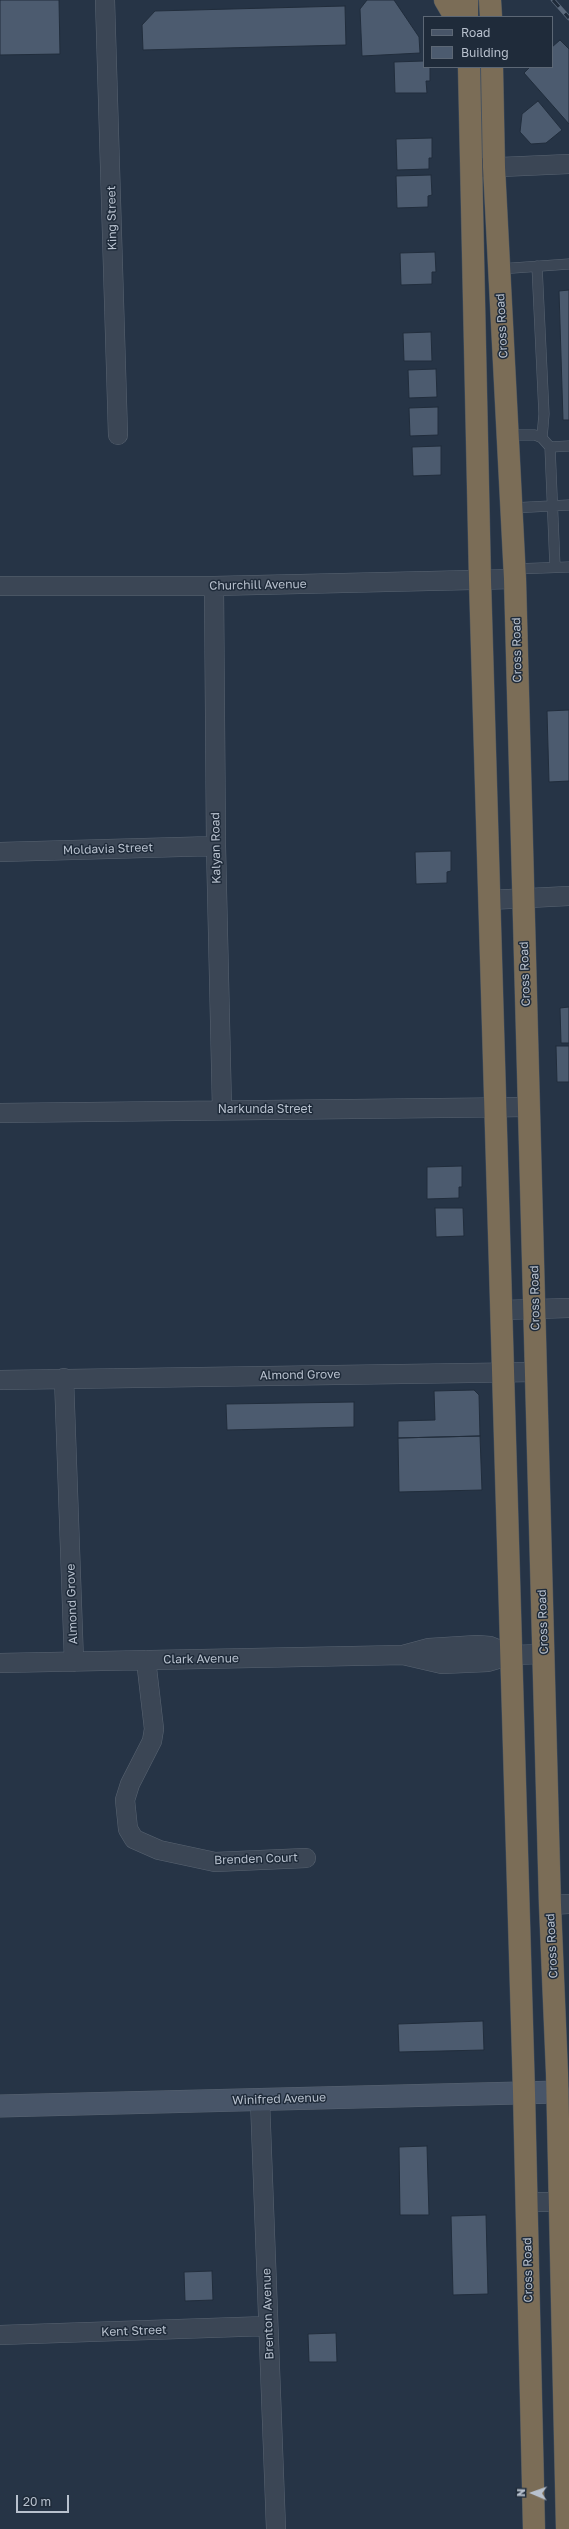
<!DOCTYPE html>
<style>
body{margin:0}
#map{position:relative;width:569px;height:2529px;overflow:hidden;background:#263446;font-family:"Golos Text",sans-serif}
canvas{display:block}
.legend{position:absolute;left:423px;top:16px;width:130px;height:52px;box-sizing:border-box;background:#1f2b3a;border:1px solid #5c6775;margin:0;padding:5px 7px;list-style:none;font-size:12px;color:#b8c1ce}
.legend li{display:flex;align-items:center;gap:8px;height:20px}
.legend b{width:20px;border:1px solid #5c6775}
.north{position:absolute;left:513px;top:2473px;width:40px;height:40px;-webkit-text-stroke:3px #1f2b3a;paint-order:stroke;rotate:272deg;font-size:11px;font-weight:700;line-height:16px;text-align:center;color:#b8c1ce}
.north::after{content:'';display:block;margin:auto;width:14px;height:18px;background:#b8c1ce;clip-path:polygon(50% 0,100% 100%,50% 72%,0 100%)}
.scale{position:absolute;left:16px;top:2495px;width:53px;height:18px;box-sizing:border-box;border:2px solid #b8c1ce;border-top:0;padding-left:5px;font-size:12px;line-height:14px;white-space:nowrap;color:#b8c1ce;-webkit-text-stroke:3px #1f2b3a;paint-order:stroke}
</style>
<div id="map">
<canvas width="569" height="2529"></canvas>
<ul class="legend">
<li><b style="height:5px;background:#485568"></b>Road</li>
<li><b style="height:11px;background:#4c5b6f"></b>Building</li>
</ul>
<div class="north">N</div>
<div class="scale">20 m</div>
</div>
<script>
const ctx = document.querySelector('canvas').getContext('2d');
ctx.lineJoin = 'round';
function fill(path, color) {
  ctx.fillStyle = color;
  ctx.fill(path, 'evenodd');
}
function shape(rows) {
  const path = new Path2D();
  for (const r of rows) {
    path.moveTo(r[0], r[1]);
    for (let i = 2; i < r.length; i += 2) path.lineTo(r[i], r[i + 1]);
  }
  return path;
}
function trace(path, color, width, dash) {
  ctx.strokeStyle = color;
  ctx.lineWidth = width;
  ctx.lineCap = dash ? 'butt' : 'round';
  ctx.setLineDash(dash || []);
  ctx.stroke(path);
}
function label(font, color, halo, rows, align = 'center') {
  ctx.font = font + ' "Golos Text",sans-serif';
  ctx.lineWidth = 3;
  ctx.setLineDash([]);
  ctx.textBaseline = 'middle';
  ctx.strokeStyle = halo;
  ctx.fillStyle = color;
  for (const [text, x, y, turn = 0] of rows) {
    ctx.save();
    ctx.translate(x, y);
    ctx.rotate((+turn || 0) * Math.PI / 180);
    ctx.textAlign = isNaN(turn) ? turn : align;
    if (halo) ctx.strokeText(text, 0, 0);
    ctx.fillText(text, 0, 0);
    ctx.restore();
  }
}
const building = shape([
 [0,0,59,0,60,54,0,55,0,0],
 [367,0,394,0,419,37,420,53,362,56,360,9,367,0],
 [345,6,346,45,143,50,142,25,155,11,345,6],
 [560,40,569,49,569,124,524,73,530,67,552,67,552,47,560,40],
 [424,61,424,67,430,67,430,81,426,81,427,93,395,93,394,62,424,61],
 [538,101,562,130,546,143,531,144,520,132,522,114,538,101],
 [432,138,432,158,429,158,429,169,397,170,396,139,432,138],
 [431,175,432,195,428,196,428,207,397,208,396,176,431,175],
 [435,252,436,272,432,272,432,284,401,285,400,253,435,252],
 [569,290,569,420,563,420,559,291,569,290],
 [431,332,432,361,404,361,403,333,431,332],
 [436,369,437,397,409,398,408,370,436,369],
 [438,407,438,435,410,436,409,408,438,407],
 [441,446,441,475,413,476,412,447,441,446],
 [569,710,569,781,549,782,547,711,569,710],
 [451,851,451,871,447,872,447,883,416,884,415,852,451,851],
 [569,1007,569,1043,561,1043,560,1008,569,1007],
 [556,1046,569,1046,569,1082,557,1082,556,1046],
 [462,1166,462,1187,459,1187,459,1198,427,1199,427,1167,462,1166],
 [435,1208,463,1208,464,1236,436,1237,435,1208],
 [474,1390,479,1395,480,1436,398,1438,398,1421,435,1420,434,1391,474,1390],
 [354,1402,354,1427,227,1430,226,1404,354,1402],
 [480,1436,482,1490,399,1492,398,1438,480,1436],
 [483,2021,484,2050,399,2052,398,2024,483,2021],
 [427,2146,429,2215,400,2215,399,2147,427,2146],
 [486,2215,488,2294,453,2295,451,2216,486,2215],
 [212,2271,213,2300,185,2301,184,2272,212,2271],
 [336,2333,337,2362,309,2362,308,2334,336,2333]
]);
fill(building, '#4c5b6f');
trace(building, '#212d3c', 1);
const lane = shape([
 [537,266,544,414,542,438],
 [499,269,569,264],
 [508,435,535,435,542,438,550,447,555,567],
 [550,447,569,446],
 [512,508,569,505],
 [514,569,569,567]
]);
const street = shape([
 [105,0,118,435],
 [478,168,569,164],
 [0,586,214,586,515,579],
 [214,586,216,846,222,1109],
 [0,852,216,846],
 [489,900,569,896],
 [0,1113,529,1107],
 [502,1310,569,1308],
 [64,1378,74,1662],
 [0,1380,536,1372],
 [403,1655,442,1664,488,1662,512,1655,544,1654],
 [146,1660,154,1729,152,1741,130,1784,125,1800,128,1829,134,1839,159,1850,215,1862,306,1858],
 [0,1663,403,1655,429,1648,477,1645,490,1646,512,1655],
 [550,1905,569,1904],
 [260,2100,276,2529],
 [526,2202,569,2202],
 [0,2335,268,2326]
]);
const secondary = shape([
 [0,2106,558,2092]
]);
const highway = shape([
 [445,0,455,17],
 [467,0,467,17],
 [490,0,491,17],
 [469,67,480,580,524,2092,534,2529],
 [492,67,494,167,515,579,550,1905,557,2073,567,2529]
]);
trace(lane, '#596472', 11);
trace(street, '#596472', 20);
trace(secondary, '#596472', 23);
trace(highway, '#45515f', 23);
trace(lane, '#3b4655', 10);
trace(street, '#3b4655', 19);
trace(secondary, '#485568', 22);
trace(highway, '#7b6d57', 22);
const rail = shape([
 [553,0,569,18]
]);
trace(rail, '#5c6a7c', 4.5);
trace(rail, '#1f2b3a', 3, [9]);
label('12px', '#b8c1ce', '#1f2b3a', [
 ["King Street",112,218,-91],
 ["Cross Road",502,326,-93],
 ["Churchill Avenue",258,585,-1],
 ["Cross Road",517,650,-91],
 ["Kalyan Road",216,848,-91],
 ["Moldavia Street",108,849,-2],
 ["Cross Road",525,974,-92],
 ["Narkunda Street",265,1109],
 ["Cross Road",535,1298,-91],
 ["Almond Grove",300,1375,-1],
 ["Almond Grove",72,1604,-92],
 ["Cross Road",543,1622,-92],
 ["Clark Avenue",201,1659,-1],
 ["Brenden Court",256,1859,-2],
 ["Cross Road",552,1946,-93],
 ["Winifred Avenue",279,2099,-2],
 ["Cross Road",528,2270,-91],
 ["Brenton Avenue",268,2314,-92],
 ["Kent Street",134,2331,-2]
]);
</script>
